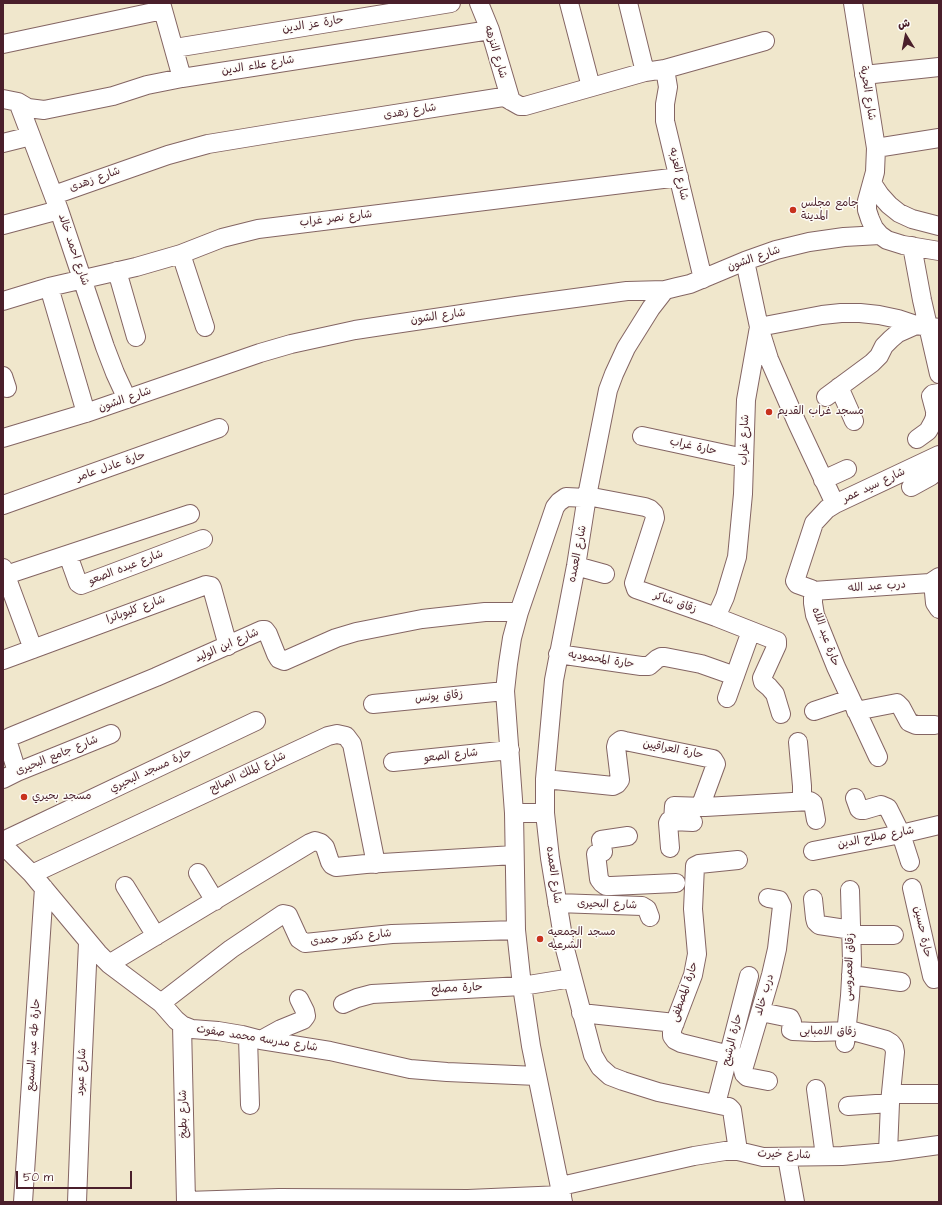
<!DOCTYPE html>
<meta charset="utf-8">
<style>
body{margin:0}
#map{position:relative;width:942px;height:1205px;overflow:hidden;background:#f0e7cc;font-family:"Architects Daughter","Playpen Sans Arabic",sans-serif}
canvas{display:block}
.frame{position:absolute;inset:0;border:4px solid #4a1f2b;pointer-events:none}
.north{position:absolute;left:886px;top:16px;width:40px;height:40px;-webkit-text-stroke:3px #fdfcf7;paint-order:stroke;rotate:350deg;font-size:11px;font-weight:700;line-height:16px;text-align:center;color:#4a1f2b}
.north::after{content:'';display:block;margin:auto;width:14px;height:18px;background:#4a1f2b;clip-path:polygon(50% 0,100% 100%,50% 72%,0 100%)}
.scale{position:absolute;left:16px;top:1171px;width:116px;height:18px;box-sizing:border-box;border:2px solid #4a1f2b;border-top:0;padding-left:5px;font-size:12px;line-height:14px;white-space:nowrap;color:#4a1f2b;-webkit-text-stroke:3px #fdfcf7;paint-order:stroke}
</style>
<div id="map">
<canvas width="942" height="1205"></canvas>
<div class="frame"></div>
<div class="north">ش</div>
<div class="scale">50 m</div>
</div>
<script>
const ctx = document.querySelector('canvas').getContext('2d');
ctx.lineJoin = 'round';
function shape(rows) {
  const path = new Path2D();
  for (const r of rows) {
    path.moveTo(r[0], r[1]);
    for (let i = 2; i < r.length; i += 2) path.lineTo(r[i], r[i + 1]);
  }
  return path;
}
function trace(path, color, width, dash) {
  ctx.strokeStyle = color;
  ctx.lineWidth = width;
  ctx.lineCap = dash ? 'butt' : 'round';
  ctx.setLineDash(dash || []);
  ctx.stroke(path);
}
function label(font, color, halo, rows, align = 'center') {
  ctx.font = font + ' "Architects Daughter","Playpen Sans Arabic",sans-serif';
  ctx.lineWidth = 3;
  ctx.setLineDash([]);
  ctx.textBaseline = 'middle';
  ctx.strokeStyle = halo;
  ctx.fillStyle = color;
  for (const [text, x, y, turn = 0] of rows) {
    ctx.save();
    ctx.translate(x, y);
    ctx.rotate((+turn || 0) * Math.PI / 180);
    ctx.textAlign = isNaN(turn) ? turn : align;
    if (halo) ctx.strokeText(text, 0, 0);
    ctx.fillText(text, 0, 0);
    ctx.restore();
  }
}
const minor = shape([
 [161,3,182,78],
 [479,3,490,30,511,101],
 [569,3,591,87],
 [628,3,645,72],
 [853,3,876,148,875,172,867,201,867,210,870,219,874,228,880,235,887,240,903,245,939,251],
 [3,44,163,10],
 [175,48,451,3],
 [665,69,668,87,665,104,665,121,703,279],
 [864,75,939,67],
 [3,99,18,102,28,108,44,110,113,96,147,85,182,78,490,30],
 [18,102,59,210,105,347,115,373,127,399],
 [3,143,31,136],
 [876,148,939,138],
 [872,183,880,195,889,205,899,213,912,219,939,226],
 [54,195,168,155,208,144,287,131,503,97,506,98,520,106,525,106,645,72,665,69,765,41],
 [3,225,59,210],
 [912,246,922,300,939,374],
 [181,254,205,327],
 [117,271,136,337],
 [49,287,86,413],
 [665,290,651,308,626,348,614,374,608,390,587,496,576,566,554,680,545,779,545,813,550,858,565,949,593,1055,600,1067,610,1076,623,1081,658,1092,729,1107,732,1110,738,1151],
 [3,301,49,287,136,267,181,254,222,238,258,229,679,177],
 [3,376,7,388],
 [839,387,854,421],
 [826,397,872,363,879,356,884,346,891,339,898,333,916,325],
 [642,436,744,458],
 [3,438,86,413,260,353,291,344,355,330,388,325,516,306,627,291,665,290,677,287,690,284,745,261,776,250,809,242,844,237,880,235],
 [917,439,928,431,933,422,935,417,935,411,931,396,933,394,939,393],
 [823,480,847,469],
 [911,487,931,476,933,470,931,459],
 [587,496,645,507,650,509,654,513,655,518,634,583,636,589,716,617,777,641,777,645,762,678,763,682,769,687,775,694,781,714],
 [835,504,797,423,769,359,759,327,822,315,841,313,860,313,879,315,898,319,916,325,939,328],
 [3,505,219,428],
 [68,555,78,583,81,585,203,539],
 [576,566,605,574],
 [3,568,33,649],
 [3,576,190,514],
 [933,582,935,603,939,609],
 [813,591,930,583,939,577],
 [716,617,725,597,737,557,743,494,746,400,759,327,745,261],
 [558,654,641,666,649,666,657,659,661,657,665,657,701,664,735,676],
 [3,660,206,585,211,586,212,588,228,646],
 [727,698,751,631],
 [373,704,505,691],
 [814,711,850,699],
 [856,711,897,703,901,707,909,722,916,725,935,725],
 [798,742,802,786,802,801],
 [878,757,836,667,815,615,813,603,813,591,811,589,797,584,795,581,814,523,827,509,835,504,939,455],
 [393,762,510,750],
 [17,772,8,743,8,740,10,737,156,677,262,630,265,630,268,634,276,654,279,659,284,661,336,638,356,632,422,619,485,612,519,612],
 [3,779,17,772,111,734],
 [545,779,613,786,617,784,620,780,616,747,617,743,621,740,625,741,713,759,716,764,702,802,703,805,705,807,810,801,813,803,816,820],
 [855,798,859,809,860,810,864,810,881,805,888,808,901,834,910,862],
 [514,813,545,813],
 [672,821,693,822],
 [628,836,601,840,603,852,596,854,599,879,602,883,606,886,611,886,676,883],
 [3,841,256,721],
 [3,845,32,874,98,953,109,964,161,1003,176,1020,182,1025,192,1029,218,1031,242,1035,261,1040,330,1051,410,1069,447,1072,537,1076],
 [670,848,668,823,669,821,673,821,674,806,705,807],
 [813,851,901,834,939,825],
 [738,860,699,864,695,866,693,909,697,954,693,975,672,1030,672,1036,675,1040,681,1043,746,1059],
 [198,873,215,901],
 [32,874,328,736,337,734,346,736,352,744,376,864],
 [125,886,156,936],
 [912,888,932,976,934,979,939,978],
 [768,898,779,900,782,906,777,949,771,975,743,1070,744,1074,747,1077,768,1081],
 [813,899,815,918,816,922,819,925,852,930],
 [557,903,642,906,647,909,650,917],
 [852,935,894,935],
 [109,964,310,843,315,841,321,843,325,847,330,862,332,865,336,867,366,864,514,855],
 [851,975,901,982],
 [161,1003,231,949,283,914,288,915,299,939,305,943,392,934,516,930],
 [343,1004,357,998,372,994,522,986,572,978],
 [761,1012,790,1018,792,1022,791,1030,793,1031,815,1032,853,1031,886,1040,891,1043,894,1047,895,1052,890,1103,888,1152],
 [581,1013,675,1023],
 [182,1025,186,1202],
 [248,1037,250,1105],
 [261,1040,281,1029,303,1020,306,1016,305,1011,299,999],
 [845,1043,850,996,852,961,850,890],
 [816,1089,825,1156],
 [891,1094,939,1094],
 [716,1104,749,976],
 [848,1106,890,1103],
 [787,1157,795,1202],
 [561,1186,694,1156,725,1151,738,1151,763,1157,842,1156,888,1152,939,1145],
 [186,1201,279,1198,468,1199,562,1195],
 [23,1202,44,888],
 [77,1202,81,1096,88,943],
 [563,1202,531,1046,522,986,516,930,514,813,505,691,508,664,512,638,519,612,555,507,559,502,566,497,587,498]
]);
trace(minor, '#846563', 20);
trace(minor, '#fff', 18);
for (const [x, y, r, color] of [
 [793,210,4,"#c8321e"],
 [769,412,4,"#c8321e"],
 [24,797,4,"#c8321e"],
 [540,939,4,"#c8321e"]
]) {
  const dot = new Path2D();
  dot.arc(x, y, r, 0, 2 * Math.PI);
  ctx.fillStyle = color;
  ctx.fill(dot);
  trace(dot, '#fdfcf7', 1.5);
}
label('11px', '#4a1f2b', '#fdfcf7', [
 ["حارة عز الدين",313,25,-9],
 ["شارع النزهه",495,52,73],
 ["شارع علاء الدين",258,66,-9],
 ["شارع الحرية",867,93,81],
 ["شارع زهدى",410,112,-9],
 ["شارع العزبه",678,174,77],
 ["شارع زهدى",95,180,-20],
 ["شارع نصر غراب",336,219,-7],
 ["شارع احمد خالد",73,250,71],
 ["شارع الشون",754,259,-19],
 ["شارع الشون",438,317,-8],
 ["شارع الشون",125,400,-19],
 ["شارع غراب",745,440,-88],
 ["حارة غراب",693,447,12],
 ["حارة عادل عامر",111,467,-19],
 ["شارع سيد عمر",874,486,-25],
 ["شارع العمده",578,554,-79],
 ["شارع عبده الصعو",126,568,-21],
 ["درب عبد الله",877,587,-4],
 ["زقاق شاكر",675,603,19],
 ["شارع كليوباترا",136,610,-20],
 ["حارة عبد اللاه",825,637,70],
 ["شارع ابن الوليد",227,646,-24],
 ["حارة المحموديه",601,660,9],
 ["زقاق يونس",439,697,-5],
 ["حارة العراقيين",673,750,11],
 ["شارع جامع البحيرى",57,756,-22],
 ["شارع الصعو",451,756,-6],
 ["حارة مسجد البحيري",151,771,-25],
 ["شارع الملك الصالح",248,773,-25],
 ["شارع صلاح الدين",876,838,-11],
 ["شارع العمده",553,875,82],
 ["شارع البحيرى",607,905,2],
 ["حارة حسين",922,932,78],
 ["شارع دكتور حمدى",351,938,-6],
 ["زقاق العمروسى",850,967,-88],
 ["حارة مصلح",457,989,-3],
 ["حارة المصطفى",685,992,-71],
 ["درب خالد",765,995,-74],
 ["زقاق الامبابى",828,1032,1],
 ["شارع مدرسه محمد صفوت",257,1039,9],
 ["حارة الرشيح",733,1040,-76],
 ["حارة طه عبد السميع",34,1045,-86],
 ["شارع عبود",82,1072,-87],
 ["شارع بطيخ",184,1114,-91],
 ["شارع خيرت",784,1155,2]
]);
label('11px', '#4a1f2b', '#fdfcf7', [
 ["جامع مجلس",801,204],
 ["المدينة",801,217],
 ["مسجد غراب القديم",777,412],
 ["مسجد بحيري",32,797],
 ["مسجد الجمعيه",548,933],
 ["الشرعيه",548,946]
], 'left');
</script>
